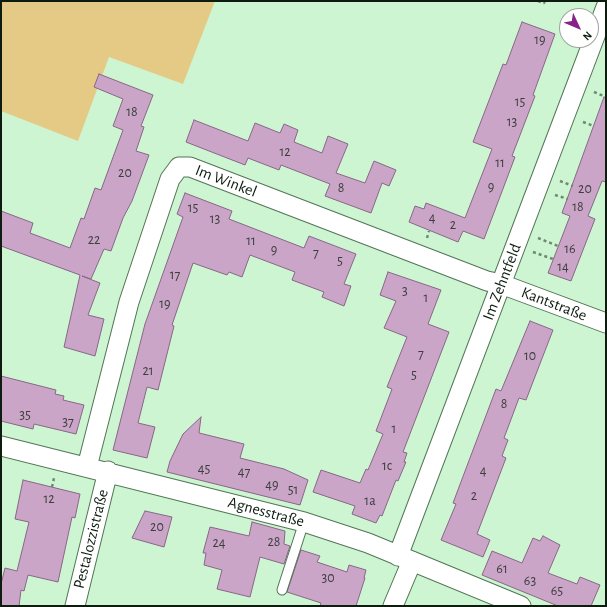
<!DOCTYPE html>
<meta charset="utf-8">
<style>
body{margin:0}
#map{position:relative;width:607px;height:607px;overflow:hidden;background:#cdf5d2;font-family:"Alegreya Sans",sans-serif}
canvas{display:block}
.frame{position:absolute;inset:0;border:2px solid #0e1c10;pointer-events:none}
.north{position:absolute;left:559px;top:8px;width:40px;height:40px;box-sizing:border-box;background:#fff;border:1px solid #9fa49f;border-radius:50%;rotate:134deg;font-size:11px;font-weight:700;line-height:16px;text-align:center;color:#0e1c10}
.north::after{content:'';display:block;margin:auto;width:14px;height:18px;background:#892288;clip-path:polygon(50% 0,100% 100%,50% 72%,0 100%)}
</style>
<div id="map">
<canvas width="607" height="607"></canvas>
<div class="frame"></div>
<div class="north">N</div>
</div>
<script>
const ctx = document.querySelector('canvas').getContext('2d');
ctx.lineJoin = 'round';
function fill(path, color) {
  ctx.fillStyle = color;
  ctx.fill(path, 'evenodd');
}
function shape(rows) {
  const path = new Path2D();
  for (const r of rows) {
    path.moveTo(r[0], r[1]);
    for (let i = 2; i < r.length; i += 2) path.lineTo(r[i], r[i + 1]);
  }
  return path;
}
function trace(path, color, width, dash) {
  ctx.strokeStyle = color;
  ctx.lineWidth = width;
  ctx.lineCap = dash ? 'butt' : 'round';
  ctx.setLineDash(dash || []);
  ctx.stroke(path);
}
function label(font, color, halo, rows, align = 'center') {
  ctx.font = font + ' "Alegreya Sans",sans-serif';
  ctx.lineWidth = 3;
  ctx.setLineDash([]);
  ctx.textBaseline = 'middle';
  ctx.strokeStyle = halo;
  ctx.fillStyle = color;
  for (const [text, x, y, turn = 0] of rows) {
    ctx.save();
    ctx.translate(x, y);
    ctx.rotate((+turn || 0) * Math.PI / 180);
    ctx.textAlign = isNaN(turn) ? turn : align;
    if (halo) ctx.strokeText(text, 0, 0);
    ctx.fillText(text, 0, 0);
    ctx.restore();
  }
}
fill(shape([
 [1,1,215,1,183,84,109,57,78,141,1,111]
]), '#e5ca85');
const building = shape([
 [522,22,555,34,533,95,535,96,512,156,515,157,484,239,463,231,458,242,409,222,415,206,424,209,426,203,465,218,492,149,473,142,503,64,506,65,522,22],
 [99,74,153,95,141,126,144,127,136,151,149,155,132,201,123,218,111,251,104,249,91,279,82,276,100,283,88,315,104,319,95,356,64,347,80,275,1,246,1,211,33,223,30,233,70,248,81,218,84,219,95,188,101,190,123,130,113,126,123,99,94,87,99,74],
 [604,97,606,98,606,182,602,181,588,216,595,219,571,281,548,273,570,216,562,213,604,97],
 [194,120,248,141,255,123,280,133,284,124,298,130,294,142,322,153,328,136,348,144,336,173,365,183,374,161,396,170,389,186,382,183,371,213,325,196,330,184,281,165,279,170,248,158,245,165,186,142,194,120],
 [185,193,232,211,229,219,304,248,309,236,356,254,344,284,351,286,344,306,322,297,324,292,292,280,295,272,250,255,242,277,229,272,227,275,193,263,172,325,174,326,158,390,147,387,138,423,155,427,147,458,113,450,145,324,183,217,177,214,185,193],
 [388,272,441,290,428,324,449,332,403,452,407,453,404,462,406,462,398,481,396,480,382,516,380,515,376,523,352,514,355,506,313,492,321,470,360,483,366,469,368,470,383,434,376,431,392,389,387,387,407,337,384,328,396,301,380,295,388,272],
 [530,321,553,330,526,400,519,398,504,438,508,440,502,456,506,458,477,534,490,540,483,557,441,540,456,504,453,503,496,389,501,391,530,321],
 [1,376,56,390,55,394,64,396,63,400,84,405,76,434,34,424,33,429,1,421,1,376],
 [201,417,199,433,244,444,240,458,284,469,308,480,300,505,167,472,170,461,183,434,201,417],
 [23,480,80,494,75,518,72,517,58,582,28,575,24,591,21,590,19,606,1,606,1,584,5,568,17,571,29,522,15,519,23,480],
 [145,511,172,517,164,547,132,538,145,511],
 [252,522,285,531,284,544,290,546,284,564,260,557,250,597,217,589,222,570,204,565,206,553,203,553,210,527,249,536,252,522],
 [543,536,560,545,548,573,577,584,580,577,600,585,591,606,558,606,482,575,492,551,522,563,533,538,540,541,543,536],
 [301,550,320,556,317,562,347,572,349,565,366,570,364,578,365,578,356,606,320,606,321,603,287,592,301,550]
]);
fill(building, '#caa5c8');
trace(building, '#886686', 1);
const lane = shape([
 [282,590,304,522]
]);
const street = shape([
 [1,446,304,522,368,543,521,606],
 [87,467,129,302,170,179,179,167,190,167,487,281,501,284,606,323],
 [398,556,606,7],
 [75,606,108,471],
 [393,606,412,561]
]);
trace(lane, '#527557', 11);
trace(street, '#527557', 21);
trace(shape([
 [538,1,544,3,545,1],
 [594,92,606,97],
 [583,122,594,126],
 [560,181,573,186],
 [555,195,568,199],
 [427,238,429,231],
 [538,238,558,246],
 [533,252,553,259],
 [52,487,54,478]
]), '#6e8972', 2.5, [3, 3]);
trace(lane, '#fff', 9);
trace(street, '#fff', 19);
label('14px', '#3d3e3e', null, [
 ["19",540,40],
 ["15",520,102],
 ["18",132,112],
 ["13",512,122],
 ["12",285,152],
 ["11",500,163],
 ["20",125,173],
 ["9",491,187],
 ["8",341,188],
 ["20",585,189],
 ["18",578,207],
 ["15",193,208],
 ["4",432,218],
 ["13",215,219],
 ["2",453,225],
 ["22",94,240],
 ["11",251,241],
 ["16",570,249],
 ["9",274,250],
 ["7",316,253],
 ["5",340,261],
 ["14",563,267],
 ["17",175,275],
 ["3",405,291],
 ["1",426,298],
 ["19",165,304],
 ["7",421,354],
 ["10",530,356],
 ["21",148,371],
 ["5",414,375],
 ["8",504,404],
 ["35",25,415],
 ["37",68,422],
 ["1",394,429],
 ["1c",387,466],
 ["45",204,469],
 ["4",483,471],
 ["47",244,472],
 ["49",272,485],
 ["51",293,490],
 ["2",474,496],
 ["12",49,499],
 ["1a",370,501],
 ["20",157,527],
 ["28",274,542],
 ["24",219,543],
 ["61",502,569],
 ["30",328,578],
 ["63",530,581],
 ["65",557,591]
]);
label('16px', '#0e1c10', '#fff', [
 ["Im Winkel",226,181,21],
 ["Im Zehntfeld",502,282,-69],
 ["Kantstraße",554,304,21],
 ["Agnesstraße",266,512,15],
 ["Pestalozzistraße",91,539,-76]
]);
</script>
